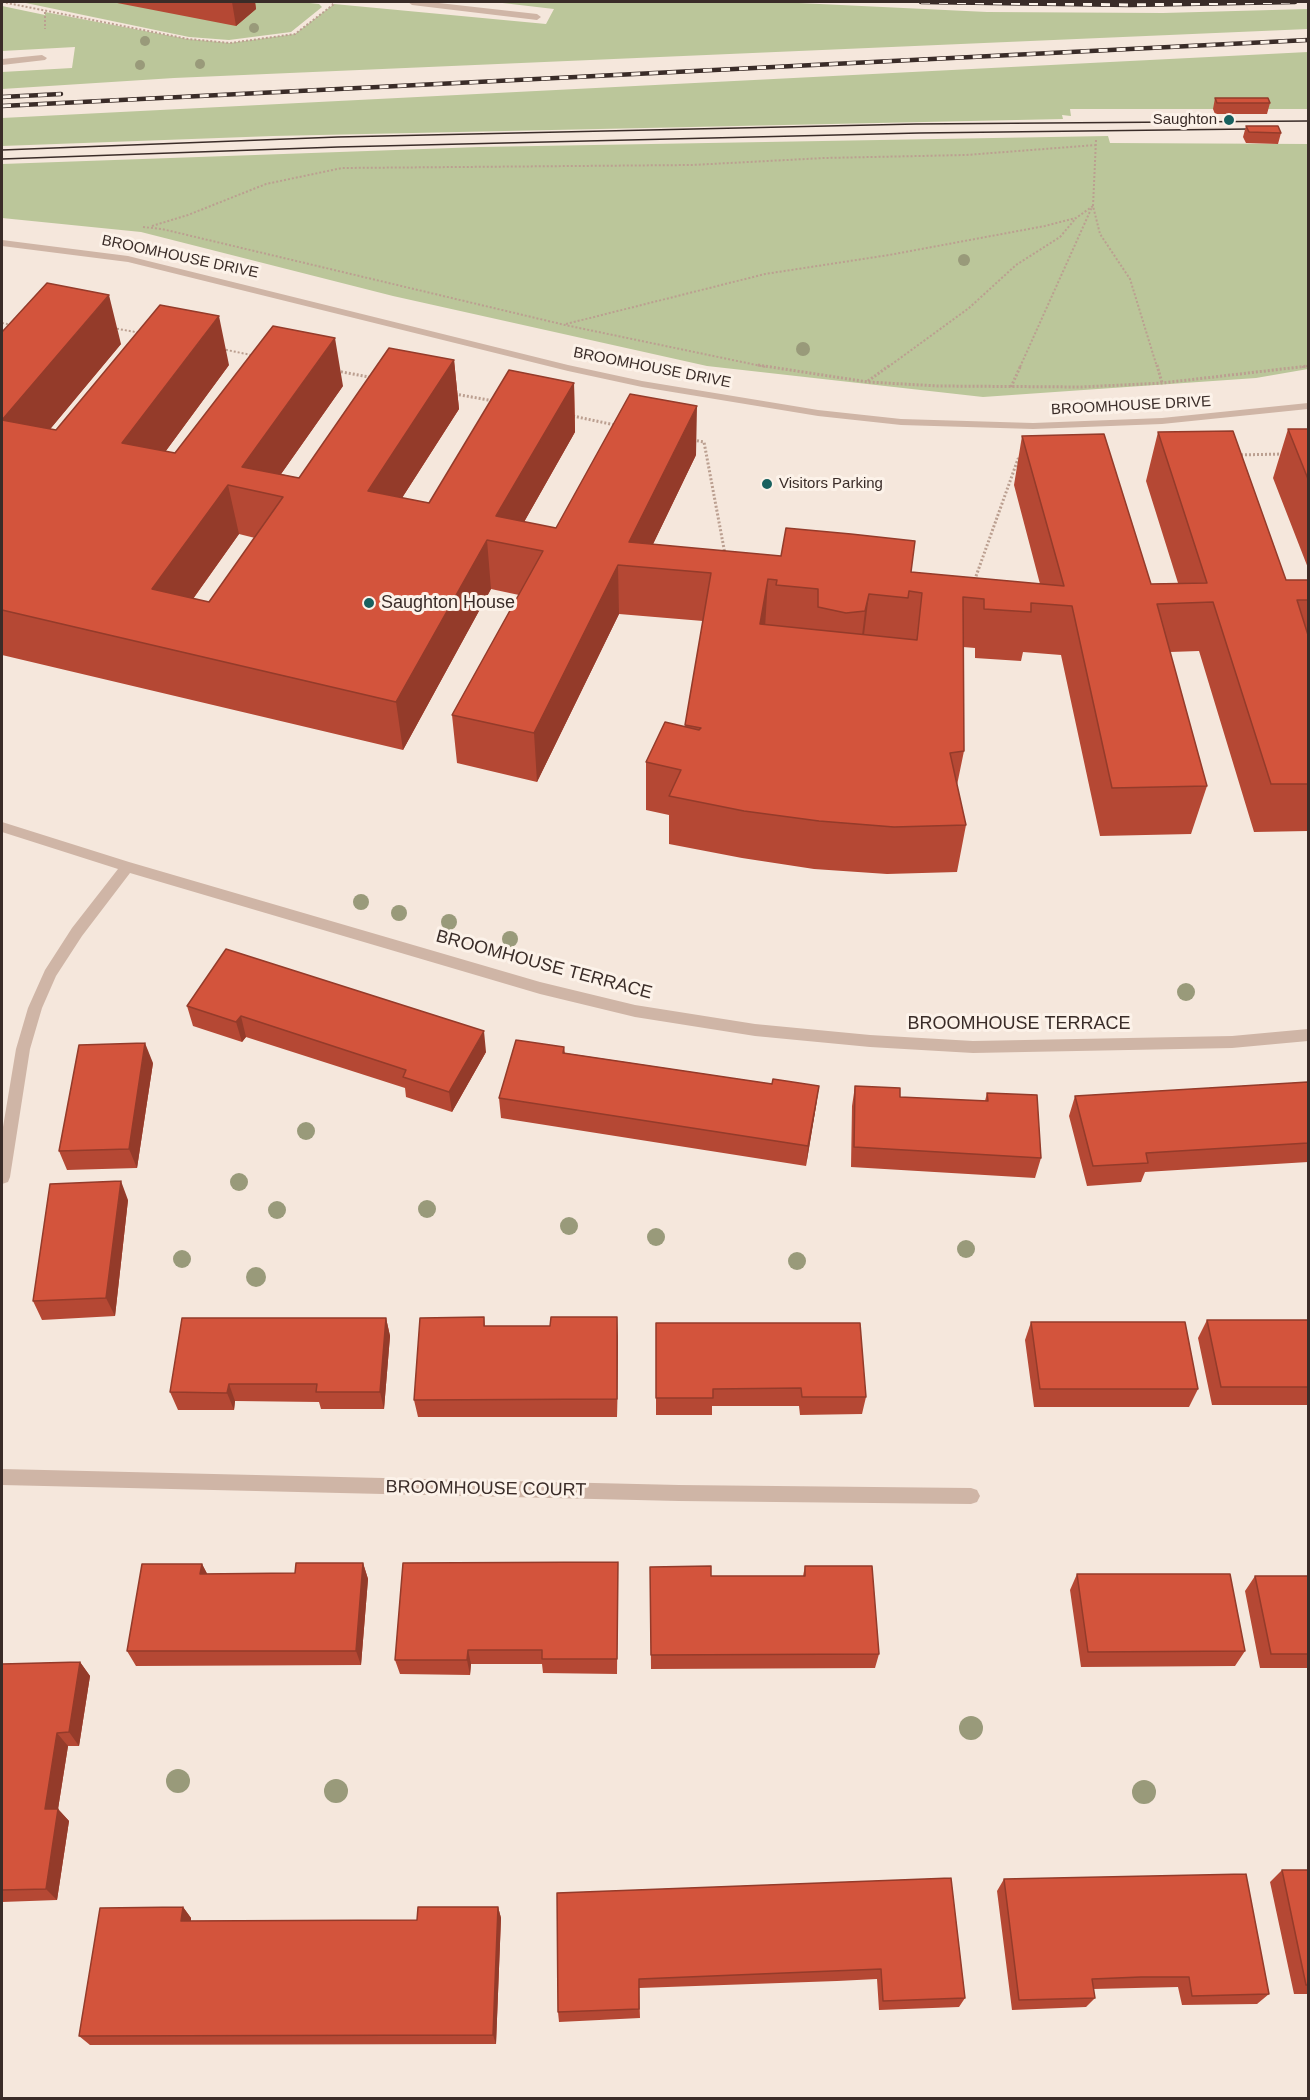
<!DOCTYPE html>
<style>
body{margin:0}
#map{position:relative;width:1310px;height:2100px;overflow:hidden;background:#f5e7dc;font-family:Arial,sans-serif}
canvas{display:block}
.frame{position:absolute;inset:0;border:3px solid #3a2c28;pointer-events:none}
</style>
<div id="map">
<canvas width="1310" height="2100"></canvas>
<div class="frame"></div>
</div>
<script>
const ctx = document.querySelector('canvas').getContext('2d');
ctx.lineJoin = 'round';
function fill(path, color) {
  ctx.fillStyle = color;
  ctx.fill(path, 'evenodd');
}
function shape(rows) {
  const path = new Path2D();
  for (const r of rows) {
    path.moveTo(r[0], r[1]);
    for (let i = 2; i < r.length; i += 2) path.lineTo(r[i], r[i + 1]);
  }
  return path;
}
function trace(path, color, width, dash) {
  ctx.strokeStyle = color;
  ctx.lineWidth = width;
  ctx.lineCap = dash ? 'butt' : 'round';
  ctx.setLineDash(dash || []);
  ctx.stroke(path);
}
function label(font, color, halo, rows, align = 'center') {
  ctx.font = font + ' Arial,sans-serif';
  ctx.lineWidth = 6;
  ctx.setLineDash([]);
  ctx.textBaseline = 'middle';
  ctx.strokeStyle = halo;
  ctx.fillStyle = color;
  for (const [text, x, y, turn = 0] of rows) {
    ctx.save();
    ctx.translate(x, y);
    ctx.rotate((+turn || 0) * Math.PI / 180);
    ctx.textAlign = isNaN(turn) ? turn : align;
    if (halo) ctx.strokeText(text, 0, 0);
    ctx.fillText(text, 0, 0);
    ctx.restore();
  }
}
fill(shape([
 [21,2,301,2,319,4,322,7,291,32,229,40,189,37],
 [494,2,778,2,987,12,1163,13,1308,9,1308,29,174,78,2,89,2,72,72,68,75,47,2,51,2,6,45,15,45,12,187,39,230,43,295,34,334,4,546,24,554,9],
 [1308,52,1308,109,1070,109,1071,116,1062,115,1063,119,273,136,2,146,2,118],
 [1108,136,1110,143,1308,144,1308,369,1256,378,983,397,707,366,393,296,141,232,2,218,2,164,480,147]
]), '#bbc69a');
trace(shape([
 [2,2,188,39,230,43,295,34,334,4,332,2],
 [45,12,45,29],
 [1096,140,1093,206,1100,234,1130,279,1157,367],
 [152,226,188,215,266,184,342,168,692,165,824,158,966,155,1096,145],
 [143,227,162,229,565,325,766,367],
 [2,323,12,325],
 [566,324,765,274,889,255,1045,226,1076,218,1093,206],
 [113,328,141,333],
 [222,349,256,356],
 [888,367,969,308,1016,265,1060,237,1076,218],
 [1020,367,1092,207],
 [1302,367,1308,366]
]), '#bb9f90', 2, [2, 2]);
trace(shape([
 [758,365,868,382,938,386,1082,387,1162,383,1308,366],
 [1157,365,1162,383],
 [337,371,374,378],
 [868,381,890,365],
 [1011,387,1021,365],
 [455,394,494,401],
 [573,416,615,425],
 [693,440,704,442,725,554],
 [1237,455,1284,454],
 [970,579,975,579,1018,459,1020,459]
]), '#bb9f90', 3, [2, 2]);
fill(shape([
 [408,2,430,2,537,14,541,17,537,20,412,5,408,2],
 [42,55,47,58,45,60,2,65,2,59,42,55],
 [2,240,128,256,568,365,642,381,818,410,901,419,1033,423,1162,418,1308,403,1308,409,1162,424,1033,429,901,425,818,416,642,387,568,371,128,262,2,246,2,240],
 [2,822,129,862,540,982,635,1005,755,1024,870,1035,973,1041,1232,1036,1308,1029,1308,1041,1232,1048,973,1053,870,1047,755,1036,635,1017,540,994,130,873,82,936,56,976,42,1008,30,1049,10,1177,8,1182,2,1184,2,1133,16,1049,28,1008,45,970,72,928,118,869,2,832,2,822],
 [2,1469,679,1485,971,1488,977,1490,980,1496,977,1502,971,1504,679,1501,2,1485,2,1469]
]), '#cfb5a6');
trace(shape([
 [2,150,338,137,916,124,1308,121],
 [2,159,338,147,919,133,1249,129]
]), '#3a2c28', 1.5);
const rail = shape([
 [921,2,1130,5,1295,2],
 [2,97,61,94],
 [2,106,1308,40]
]);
trace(rail, '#3a2c28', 4.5);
trace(rail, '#fcf2e9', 3, [9]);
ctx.fillStyle = '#999a7a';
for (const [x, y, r] of [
 [254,28,5],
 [145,41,5],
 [200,64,5],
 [140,65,5],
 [964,260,6],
 [803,349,7],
 [361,902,8],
 [399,913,8],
 [449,922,8],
 [510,939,8],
 [1186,992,9],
 [306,1131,9],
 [239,1182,9],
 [427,1209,9],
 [277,1210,9],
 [569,1226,9],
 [656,1237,9],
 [966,1249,9],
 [182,1259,9],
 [797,1261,9],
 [256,1277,10],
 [971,1728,12],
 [178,1781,12],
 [336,1791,12],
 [1144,1792,12]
]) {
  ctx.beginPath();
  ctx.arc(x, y, r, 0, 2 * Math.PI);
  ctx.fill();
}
fill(shape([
 [112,2,255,2,256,9,236,26],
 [1215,98,1270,103,1267,114,1215,114,1213,109],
 [1246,126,1281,133,1278,144,1246,143,1243,137],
 [2,332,121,344,50,429,56,430,229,365,165,452,175,453,343,386,281,474,299,478,454,360,459,409,402,498,429,503,574,383,575,432,524,522,556,528,696,455,653,544,911,572,1040,584,1014,485,1022,436,1151,584,1178,583,1146,481,1158,432,1286,580,1308,580,1308,831,1254,832,1199,651,1170,652,1207,786,1191,834,1100,836,1061,655,1023,652,1021,661,975,658,975,648,963,647,964,751,957,785,966,825,957,872,887,874,814,869,742,858,669,844,669,815,646,810,646,762,685,727,703,621,619,614,537,782,457,763,452,715,519,595,491,589,403,750,2,655],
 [239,534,255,538,209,602,193,599],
 [1288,429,1308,429,1308,568,1273,478],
 [187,1006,486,1052,452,1112,406,1097,405,1088,246,1037,242,1042,193,1026],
 [564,1047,565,1053,772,1084,819,1086,816,1106,806,1166,501,1118,499,1098],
 [153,1063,137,1168,67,1170,59,1151],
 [1308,1082,1308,1162,1145,1172,1141,1182,1087,1186,1069,1116,1075,1096],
 [855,1086,900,1097,985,1101,987,1093,1041,1158,1035,1178,851,1167,852,1106],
 [128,1200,115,1316,42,1320,33,1301],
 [484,1317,485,1326,550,1326,618,1336,617,1417,418,1417,414,1400],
 [386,1318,390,1336,384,1409,321,1409,319,1402,235,1401,234,1410,178,1410,170,1392],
 [1207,1320,1308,1320,1308,1405,1212,1405,1198,1338],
 [1031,1322,1198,1389,1189,1407,1034,1407,1025,1340],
 [656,1323,866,1397,862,1414,800,1415,799,1406,712,1406,712,1415,656,1415],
 [618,1562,617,1674,543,1673,542,1664,471,1664,470,1675,400,1674,395,1660],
 [363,1563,368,1579,361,1665,136,1666,127,1651,202,1564,207,1574,295,1573],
 [805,1566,879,1654,875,1668,651,1669,650,1567,711,1576,803,1576],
 [1077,1574,1245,1651,1235,1666,1081,1667,1070,1590],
 [1255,1576,1308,1576,1308,1668,1260,1668,1245,1591],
 [80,1662,90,1676,79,1746,68,1746,58,1809,69,1821,57,1900,2,1902,2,1664],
 [1282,1870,1308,1870,1308,1994,1294,1994,1270,1882],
 [951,1878,965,1998,959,2007,879,2010,877,1979,837,1981,639,1988,640,2018,559,2022,558,2012,557,1893],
 [1004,1879,1269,1994,1257,2004,1182,2005,1178,1987,1093,1989,1095,1998,1086,2007,1012,2010,997,1891],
 [183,1907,191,1918,191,1921,417,1920,498,1907,501,1918,496,2044,90,2045,79,2036]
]), '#b54834');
fill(shape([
 [232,2,255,2,256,9,236,26],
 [109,295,121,344,17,469,2,420],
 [219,316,229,365,135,493,122,443],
 [335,338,343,386,267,494,242,467],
 [454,360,459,409,375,540,368,491],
 [574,383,575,432,511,545,496,516],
 [697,406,696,455,642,567,629,542],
 [228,485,239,534,165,638,152,589],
 [487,540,491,589,403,750,396,702],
 [618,565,619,614,537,782,534,733],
 [768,579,765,628,760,624],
 [869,594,863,643,859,660,865,611],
 [241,1016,246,1037,242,1042,236,1022],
 [484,1031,486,1052,452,1112,449,1092],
 [145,1043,153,1063,137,1168,129,1149],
 [819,1086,816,1106,806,1166,808,1146],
 [121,1181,128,1200,115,1316,106,1298],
 [617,1317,618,1336,617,1417],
 [386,1318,390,1336,384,1409,380,1392],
 [229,1384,235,1401,234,1410,227,1393],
 [363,1563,368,1579,361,1665,356,1651],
 [202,1564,210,1579,200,1574],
 [468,1650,471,1664,470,1675,467,1660],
 [80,1662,90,1676,79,1746,69,1732],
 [57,1733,68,1746,58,1809,69,1821,57,1900,46,1889,45,1809],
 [183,1907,191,1918,190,1932,181,1921],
 [498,1907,501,1918,496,2044,493,2035]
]), '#943b2a');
const building = shape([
 [1215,98,1268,98,1270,103,1217,103,1215,98],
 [1246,126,1278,126,1281,133,1249,132,1246,126],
 [47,283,109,295,2,420,2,332,47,283],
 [160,305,219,316,122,443,175,453,273,326,335,338,242,467,299,478,389,348,454,360,368,491,429,503,509,370,574,383,496,516,556,528,630,394,697,406,629,542,781,556,786,528,851,534,915,541,911,572,1064,586,1022,436,1104,434,1151,584,1207,583,1158,432,1233,431,1286,580,1308,580,1308,600,1297,600,1308,635,1308,784,1271,784,1213,602,1157,604,1207,786,1112,788,1072,606,1031,603,1031,612,984,609,984,599,963,597,964,751,950,753,966,825,894,827,819,821,744,811,669,796,681,770,646,762,665,722,699,730,701,728,685,725,711,573,618,565,534,733,452,715,543,551,487,540,396,702,2,610,2,420,56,430,160,305],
 [228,485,283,497,209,602,152,589,228,485],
 [768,579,777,580,776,585,818,589,818,607,846,613,865,611,869,594,908,598,909,591,922,593,917,640,760,624,768,579],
 [1288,429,1308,429,1308,479,1288,429],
 [226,949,484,1031,449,1092,403,1077,406,1070,241,1016,236,1022,187,1006,226,949],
 [516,1040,564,1047,563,1053,772,1084,773,1079,819,1086,808,1146,499,1098,516,1040],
 [145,1043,129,1149,59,1151,79,1045,145,1043],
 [1308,1082,1308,1143,1146,1153,1148,1163,1093,1166,1075,1096,1308,1082],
 [855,1086,900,1088,900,1097,988,1101,987,1093,1037,1095,1041,1158,854,1147,855,1086],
 [121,1181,106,1298,33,1301,50,1184,121,1181],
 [484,1317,484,1326,550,1326,551,1317,617,1317,617,1399,414,1400,420,1318,484,1317],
 [182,1318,386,1318,380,1392,316,1392,317,1384,229,1384,227,1393,170,1392,182,1318],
 [1207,1320,1308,1320,1308,1387,1221,1387,1207,1320],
 [1031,1322,1185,1322,1198,1389,1040,1389,1031,1322],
 [656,1323,860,1323,866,1397,802,1397,801,1388,713,1389,713,1398,656,1398,656,1323],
 [618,1562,617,1659,542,1659,542,1650,468,1650,467,1660,395,1660,403,1563,618,1562],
 [296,1563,363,1563,356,1651,127,1651,142,1564,202,1564,200,1574,295,1573,296,1563],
 [711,1566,711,1576,805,1576,805,1566,872,1566,879,1654,651,1655,650,1567,711,1566],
 [1077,1574,1230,1574,1245,1651,1088,1652,1077,1574],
 [1255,1576,1308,1576,1308,1654,1271,1654,1255,1576],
 [80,1662,69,1732,57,1733,45,1809,58,1809,46,1889,2,1890,2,1664,80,1662],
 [1282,1870,1308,1870,1308,1985,1306,1985,1282,1870],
 [1246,1874,1269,1994,1192,1996,1189,1977,1141,1977,1092,1979,1095,1998,1019,2000,1004,1879,1246,1874],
 [951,1878,965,1998,883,2001,881,1969,639,1979,639,2009,558,2012,557,1893,951,1878],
 [183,1907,181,1921,417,1920,418,1907,498,1907,493,2035,79,2036,100,1908,183,1907]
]);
fill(building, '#d3543c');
trace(building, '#943b2a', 1.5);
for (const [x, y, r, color] of [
 [1229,120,6,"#18615f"],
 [767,484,6,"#18615f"],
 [369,603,6,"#18615f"]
]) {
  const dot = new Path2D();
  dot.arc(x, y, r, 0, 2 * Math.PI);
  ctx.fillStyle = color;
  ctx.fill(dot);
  trace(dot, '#fcf2e9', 2);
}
label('15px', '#3a2c28', '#fcf2e9', [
 ["Saughton",1217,120],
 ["Visitors Parking",779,484,"left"]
], 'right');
label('15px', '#3a2c28', '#fcf2e9', [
 ["BROOMHOUSE DRIVE",180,257,12],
 ["BROOMHOUSE DRIVE",652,368,11],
 ["BROOMHOUSE DRIVE",1131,406,-3]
]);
label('18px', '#3a2c28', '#fcf2e9', [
 ["Saughton House",381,603]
], 'left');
label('18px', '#3a2c28', '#fcf2e9', [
 ["BROOMHOUSE TERRACE",544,965,15],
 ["BROOMHOUSE TERRACE",1019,1024],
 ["BROOMHOUSE COURT",486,1489,1]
]);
</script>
